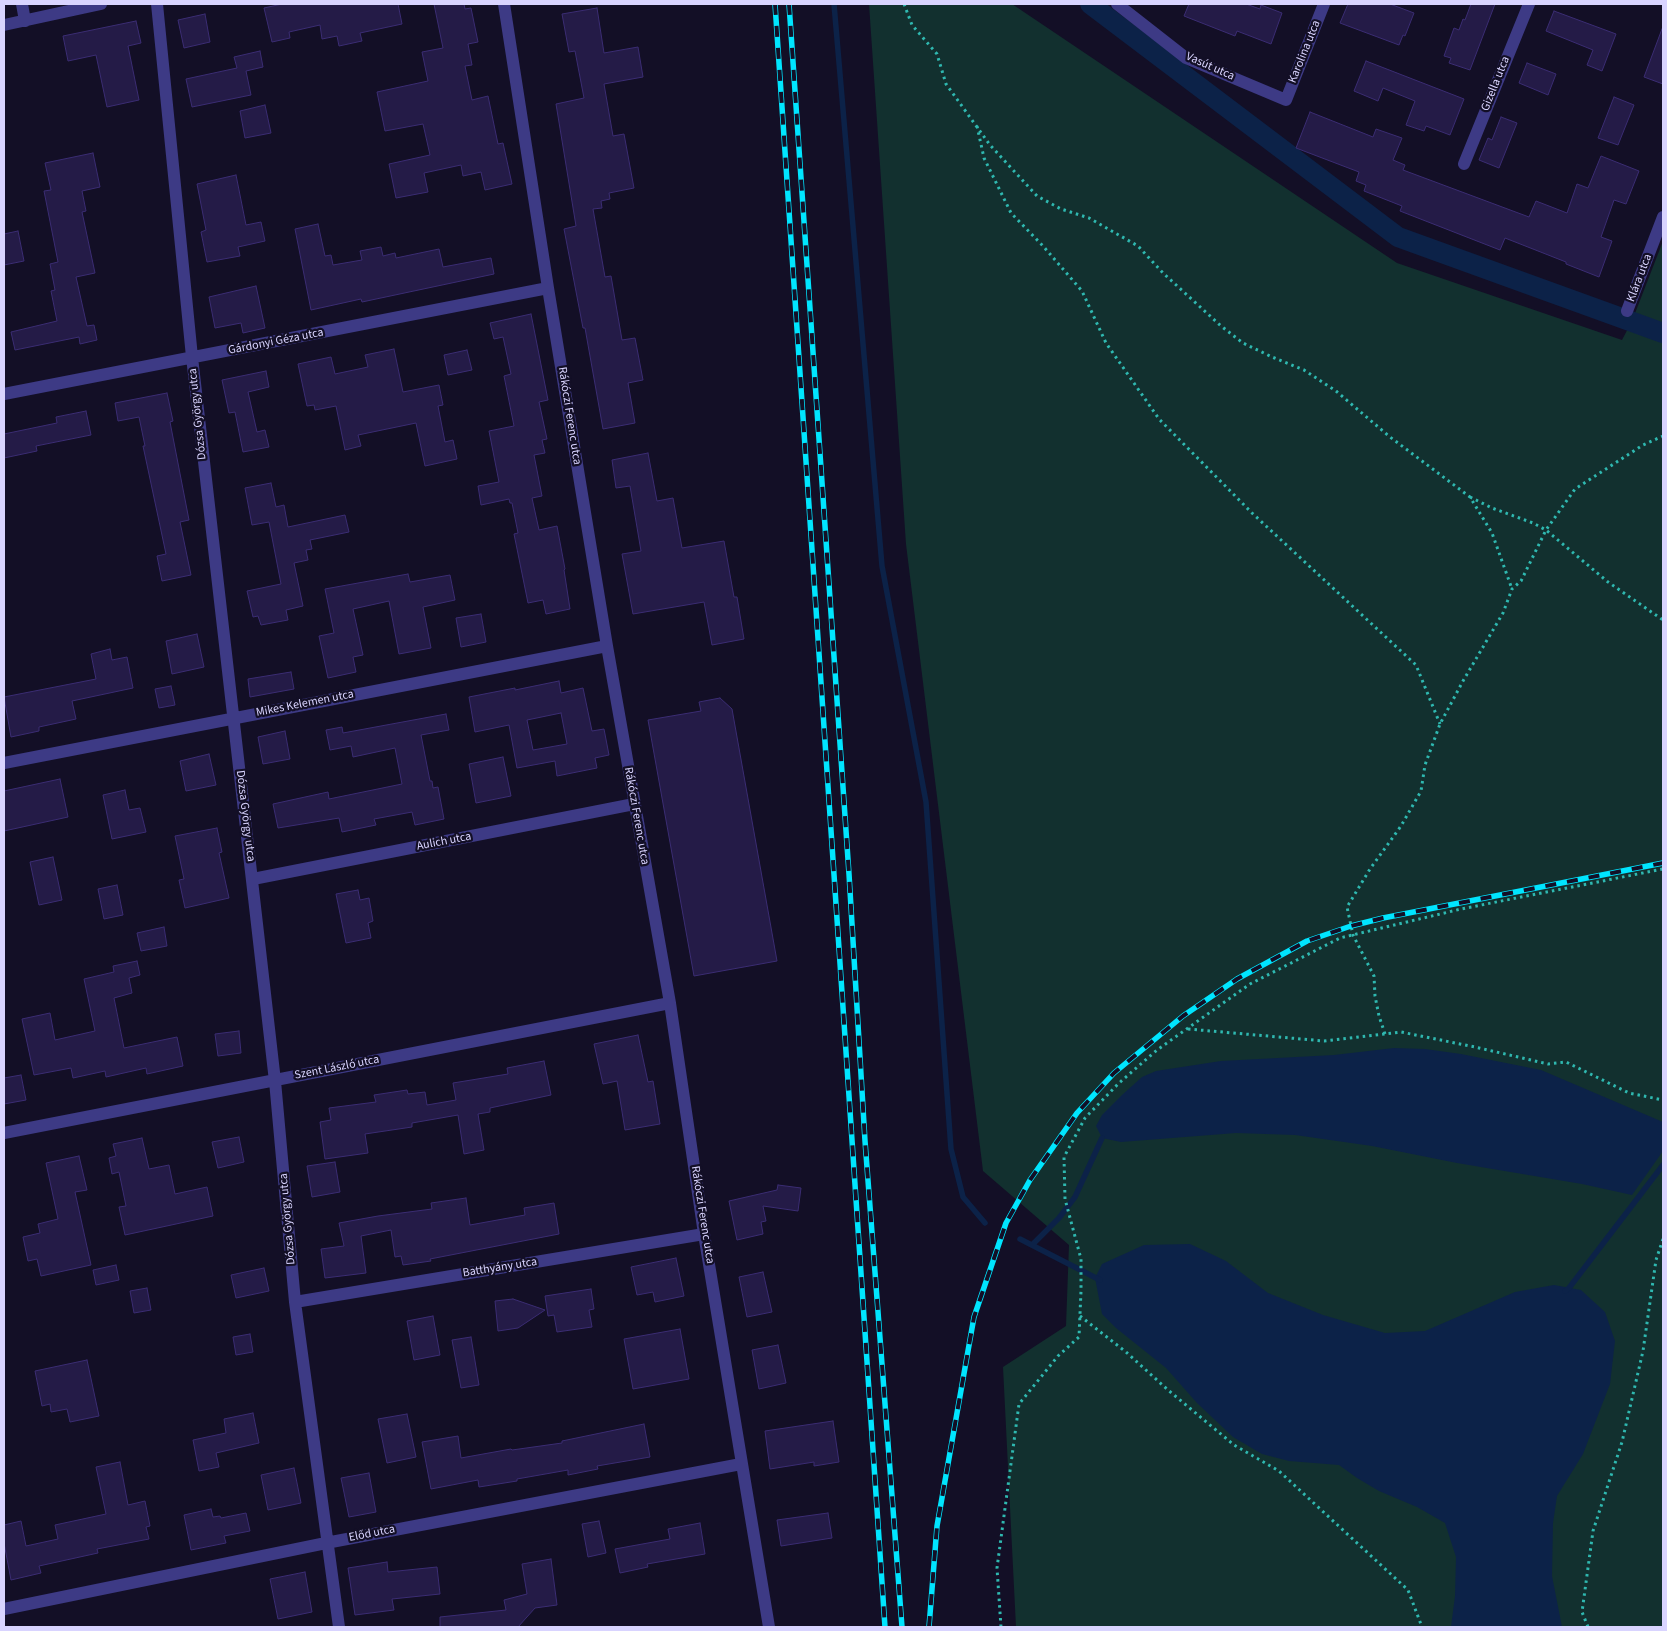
<!DOCTYPE html>
<meta charset="utf-8">
<style>
body{margin:0}
#map{position:relative;width:1667px;height:1631px;overflow:hidden;background:#130f26;font-family:"Source Sans 3",sans-serif}
canvas{display:block}
.frame{position:absolute;inset:0;border:5px solid #d9d4ff;pointer-events:none}
</style>
<div id="map">
<canvas width="1667" height="1631"></canvas>
<div class="frame"></div>
</div>
<script>
const ctx = document.querySelector('canvas').getContext('2d');
ctx.lineJoin = 'round';
function fill(path, color) {
  ctx.fillStyle = color;
  ctx.fill(path, 'evenodd');
}
function shape(rows) {
  const path = new Path2D();
  for (const r of rows) {
    path.moveTo(r[0], r[1]);
    for (let i = 2; i < r.length; i += 2) path.lineTo(r[i], r[i + 1]);
  }
  return path;
}
function trace(path, color, width, dash) {
  ctx.strokeStyle = color;
  ctx.lineWidth = width;
  ctx.lineCap = dash ? 'butt' : 'round';
  ctx.setLineDash(dash || []);
  ctx.stroke(path);
}
function label(font, color, halo, rows, align = 'center') {
  ctx.font = font + ' "Source Sans 3",sans-serif';
  ctx.lineWidth = 4.5;
  ctx.setLineDash([]);
  ctx.textBaseline = 'middle';
  ctx.strokeStyle = halo;
  ctx.fillStyle = color;
  for (const [text, x, y, turn = 0] of rows) {
    ctx.save();
    ctx.translate(x, y);
    ctx.rotate((+turn || 0) * Math.PI / 180);
    ctx.textAlign = isNaN(turn) ? turn : align;
    if (halo) ctx.strokeText(text, 0, 0);
    ctx.fillText(text, 0, 0);
    ctx.restore();
  }
}
fill(shape([
 [869,4,1012,4,1397,263,1622,340,1632,321,1663,241,1663,1627,1016,1627,1003,1367,1066,1326,1069,1245,983,1171,906,544]
]), '#12302f');
fill(shape([
 [1394,1048,1425,1049,1461,1054,1541,1070,1663,1122,1663,1151,1632,1195,1582,1184,1457,1163,1372,1146,1295,1135,1236,1133,1121,1142,1102,1138,1096,1126,1102,1115,1122,1095,1142,1077,1156,1071,1221,1061,1334,1055],
 [1190,1244,1226,1261,1268,1293,1323,1315,1385,1333,1425,1331,1515,1292,1554,1285,1581,1290,1605,1312,1615,1341,1610,1384,1583,1454,1557,1496,1553,1523,1552,1576,1562,1627,1451,1627,1455,1596,1456,1557,1445,1523,1417,1507,1379,1491,1357,1478,1339,1465,1289,1461,1262,1454,1233,1437,1197,1403,1166,1368,1116,1328,1102,1314,1095,1278,1102,1264,1144,1245]
]), '#0c2248');
trace(shape([
 [834,4,882,566,926,802,951,1149,963,1197,985,1223],
 [1020,1239,1100,1280],
 [1032,1245,1059,1218,1075,1197,1102,1138],
 [1565,1291,1569,1288,1663,1165]
]), '#0c2248', 5.5);
trace(shape([
 [1090,4,1398,237,1663,333]
]), '#0c2248', 20);
const building = shape([
 [282,4,398,4,402,24,360,33,362,41,339,46,337,36,322,39,320,25,289,32,290,38,272,42,264,8,282,4],
 [434,4,464,4,465,9,471,8,478,42,468,44,472,65,465,66,472,100,488,96,498,144,503,143,512,184,485,190,481,172,463,176,461,165,424,173,428,192,396,198,389,164,430,155,423,124,385,131,377,92,428,81,422,52,443,48,434,4],
 [1189,4,1246,4,1260,9,1261,5,1282,13,1271,44,1237,31,1235,36,1184,16,1189,4],
 [1348,4,1390,4,1414,13,1405,36,1403,35,1399,45,1340,23,1348,4],
 [1471,4,1495,4,1470,70,1449,63,1451,58,1444,56,1454,28,1459,30,1463,19,1465,20,1471,4],
 [597,8,604,53,638,47,643,77,604,84,613,136,624,134,634,188,609,193,610,199,601,201,602,208,593,209,605,277,611,276,622,340,635,338,643,380,628,383,635,423,603,429,585,328,583,328,564,229,576,226,556,104,584,98,575,51,569,52,562,14,597,8],
 [1554,11,1616,34,1602,71,1587,65,1593,50,1546,31,1554,11],
 [205,14,210,42,184,48,178,20,205,14],
 [136,21,141,43,128,46,139,100,107,107,96,55,68,61,63,36,136,21],
 [1662,29,1663,29,1663,84,1644,77,1662,29],
 [260,51,263,67,246,71,251,95,192,107,186,79,237,68,234,57,260,51],
 [1366,61,1464,99,1450,135,1426,126,1424,131,1406,125,1415,101,1383,88,1378,101,1354,91,1366,61],
 [1527,63,1556,74,1548,95,1519,83,1527,63],
 [1614,97,1634,105,1618,145,1598,138,1614,97],
 [265,105,271,133,245,138,240,111,265,105],
 [1310,112,1373,137,1376,129,1402,138,1393,160,1405,165,1403,170,1529,217,1536,201,1567,213,1577,184,1588,188,1601,156,1639,171,1626,204,1614,200,1601,237,1612,241,1599,277,1566,264,1566,262,1505,238,1500,250,1400,211,1402,206,1364,191,1366,185,1356,181,1359,172,1296,148,1310,112],
 [1501,117,1517,123,1499,168,1479,160,1488,138,1492,140,1501,117],
 [93,153,100,187,82,191,86,211,82,212,95,273,76,277,87,326,94,325,97,340,80,344,79,337,15,350,11,332,57,321,51,291,55,290,50,264,58,262,44,191,51,190,45,163,93,153],
 [236,175,246,225,261,222,265,241,238,247,240,256,207,262,201,232,206,230,197,184,236,175],
 [318,224,325,256,331,255,333,265,362,260,360,251,381,247,383,256,395,253,396,258,439,249,443,267,491,258,494,274,362,302,361,299,311,310,295,229,318,224],
 [18,231,24,261,4,265,4,234,18,231],
 [256,286,265,328,243,333,241,323,215,328,209,297,256,286],
 [531,314,548,400,539,402,547,439,542,440,545,453,534,455,542,496,532,498,539,530,557,526,565,569,564,570,570,609,546,614,543,600,528,603,514,534,518,533,512,503,510,503,509,499,481,505,478,486,499,482,489,431,514,426,504,376,511,374,503,337,494,339,490,323,531,314],
 [394,349,403,392,439,385,443,405,438,406,445,442,453,440,457,459,425,466,416,423,358,435,361,446,345,450,336,406,315,410,314,405,307,406,298,364,331,357,335,374,368,367,365,355,394,349],
 [467,350,472,370,448,375,444,355,467,350],
 [266,371,269,387,248,392,257,432,265,430,269,447,243,452,235,412,229,413,222,380,266,371],
 [167,393,173,421,170,422,189,520,180,522,191,575,162,581,157,556,166,554,143,446,145,446,139,417,118,421,115,403,167,393],
 [86,411,91,435,36,446,37,451,4,458,4,434,57,423,56,417,86,411],
 [648,453,657,501,673,498,682,548,724,541,734,597,737,597,744,639,712,645,704,602,633,614,622,554,641,551,630,486,616,488,612,460,648,453],
 [271,483,276,507,284,505,288,527,345,515,349,532,310,540,312,549,306,550,308,560,294,563,303,606,286,610,288,620,261,625,258,616,253,617,247,591,281,584,269,522,252,525,245,488,271,483],
 [408,574,410,582,450,575,455,600,423,607,431,648,399,654,389,601,353,609,363,655,353,657,356,672,328,678,319,636,334,633,325,589,408,574],
 [481,614,486,642,461,647,456,618,481,614],
 [197,634,204,667,172,674,166,641,197,634],
 [110,649,112,660,127,657,133,688,72,701,76,719,39,727,39,731,11,737,4,697,96,679,91,654,110,649],
 [291,672,294,689,250,697,248,679,291,672],
 [559,681,561,693,583,688,592,731,604,729,609,755,595,758,597,768,557,776,555,761,517,768,509,725,475,732,469,697,515,688,515,690,559,681],
 [561,713,567,744,533,750,527,720,561,713],
 [171,686,175,705,159,708,155,689,171,686],
 [720,698,732,709,777,961,694,976,648,720,701,711,699,702,720,698],
 [446,714,449,730,421,735,430,781,432,781,433,788,438,787,444,819,415,825,412,812,374,819,376,825,342,832,339,818,278,828,273,804,328,792,329,799,402,784,395,748,353,757,351,746,330,750,326,730,342,727,343,733,446,714],
 [285,731,290,759,263,764,258,737,285,731],
 [209,754,216,785,186,791,180,761,209,754],
 [503,757,511,796,476,803,469,764,503,757],
 [60,779,68,817,4,831,4,791,60,779],
 [125,790,129,810,140,808,146,832,112,839,103,795,125,790],
 [217,828,222,852,219,853,229,898,185,908,179,880,184,879,175,836,217,828],
 [53,857,62,900,39,905,30,862,53,857],
 [117,885,123,915,104,919,98,889,117,885],
 [358,890,360,900,369,898,373,921,368,923,371,938,346,943,336,894,358,890],
 [164,927,167,946,141,951,137,933,164,927],
 [137,961,140,975,129,978,132,993,114,998,124,1048,177,1037,183,1066,147,1074,146,1068,106,1077,105,1071,73,1078,71,1068,34,1075,22,1019,50,1013,55,1040,95,1031,84,979,114,972,113,966,137,961],
 [239,1031,241,1053,218,1056,215,1034,239,1031],
 [638,1035,648,1082,653,1081,660,1124,625,1130,617,1081,603,1084,594,1044,638,1035],
 [544,1061,551,1095,490,1108,490,1112,478,1114,484,1150,464,1154,458,1115,412,1123,412,1127,365,1134,368,1153,325,1159,320,1122,331,1120,329,1108,376,1102,374,1095,407,1090,408,1094,425,1092,427,1105,456,1100,453,1083,508,1074,507,1068,544,1061],
 [21,1075,26,1100,4,1104,4,1078,21,1075],
 [239,1137,244,1162,218,1168,212,1142,239,1137],
 [142,1138,149,1169,169,1165,175,1194,207,1187,213,1216,125,1235,119,1207,126,1206,119,1172,112,1174,109,1158,116,1156,113,1144,142,1138],
 [79,1156,87,1190,75,1192,91,1265,41,1276,37,1259,28,1261,23,1237,40,1233,38,1224,58,1219,46,1163,79,1156],
 [335,1162,340,1192,312,1197,307,1166,335,1162],
 [778,1185,801,1188,798,1211,763,1206,766,1221,761,1222,763,1234,737,1240,729,1201,777,1190,778,1185],
 [466,1198,470,1225,525,1215,524,1208,554,1203,559,1234,430,1259,431,1261,403,1265,401,1256,395,1257,391,1230,361,1236,366,1273,325,1278,321,1249,344,1246,339,1223,378,1216,432,1209,431,1203,466,1198],
 [676,1258,684,1296,655,1302,653,1292,637,1295,631,1267,676,1258],
 [116,1265,119,1280,96,1285,93,1270,116,1265],
 [264,1268,269,1291,236,1298,231,1275,264,1268],
 [763,1272,772,1312,747,1317,739,1277,763,1272],
 [147,1288,151,1310,134,1313,130,1291,147,1288],
 [591,1289,594,1309,589,1310,592,1327,557,1332,554,1315,548,1316,545,1296,591,1289],
 [513,1299,545,1310,518,1328,498,1331,495,1301,513,1299],
 [433,1316,440,1355,414,1360,407,1321,433,1316],
 [680,1329,689,1379,633,1389,624,1339,680,1329],
 [250,1334,253,1352,236,1355,233,1337,250,1334],
 [471,1337,479,1385,461,1388,452,1340,471,1337],
 [778,1345,786,1383,759,1389,752,1350,778,1345],
 [87,1360,99,1416,70,1422,67,1409,51,1412,50,1404,42,1406,35,1371,87,1360],
 [253,1413,259,1443,216,1453,219,1467,199,1471,193,1440,226,1433,224,1419,253,1413],
 [407,1414,416,1457,387,1463,378,1419,407,1414],
 [833,1421,839,1462,814,1466,814,1462,770,1469,765,1431,833,1421],
 [644,1424,650,1457,597,1466,598,1469,568,1475,568,1470,517,1479,517,1481,479,1487,478,1480,431,1489,422,1442,458,1436,461,1458,511,1449,512,1450,562,1443,562,1441,644,1424],
 [120,1462,128,1505,145,1501,150,1526,146,1527,149,1539,97,1549,98,1553,39,1566,41,1573,11,1580,4,1543,4,1525,21,1521,26,1546,58,1539,55,1525,106,1514,96,1467,120,1462],
 [294,1468,301,1503,268,1510,261,1475,294,1468],
 [369,1473,376,1512,349,1517,341,1478,369,1473],
 [211,1509,213,1517,220,1516,221,1518,246,1513,250,1531,224,1536,226,1543,191,1550,184,1515,211,1509],
 [828,1513,832,1538,781,1546,777,1520,828,1513],
 [599,1521,606,1553,588,1557,582,1524,599,1521],
 [700,1523,705,1554,647,1564,648,1567,620,1573,615,1549,670,1539,668,1529,700,1523],
 [551,1559,557,1605,535,1608,518,1627,440,1627,440,1617,506,1610,504,1600,527,1594,522,1564,551,1559],
 [387,1562,388,1572,437,1567,440,1594,392,1599,394,1610,355,1615,348,1568,387,1562],
 [305,1572,312,1612,278,1619,270,1579,305,1572]
]);
fill(building, '#241b47');
trace(building, '#3b2d73', 1);
trace(shape([
 [904,4,912,25,937,54,946,84,990,145,1037,196,1061,209,1089,218,1138,246,1163,273,1221,326,1243,343,1272,357,1304,370,1336,391,1390,437,1470,497,1492,533,1512,589],
 [977,126,984,158,1011,213,1043,246,1082,291,1106,343,1159,419,1252,513,1416,665,1440,724],
 [1470,497,1492,508,1533,523,1546,530,1608,582,1663,620],
 [1188,1029,1324,1041,1401,1032,1475,1047,1548,1064,1566,1062,1629,1093,1663,1100],
 [1385,1034,1379,1016,1375,996,1374,976,1353,935,1347,907,1370,869,1401,826,1421,791,1425,765,1440,724,1463,681,1503,613,1512,589,1521,581,1546,530,1575,489,1643,445,1663,436],
 [1080,1316,1126,1352,1168,1390,1234,1445,1279,1471,1408,1590,1422,1627],
 [1001,1627,997,1568,1019,1404,1058,1356,1079,1337,1081,1291,1081,1259,1065,1199,1064,1157,1085,1118,1119,1083,1157,1050,1250,984,1340,938,1461,909,1663,869],
 [1588,1627,1582,1612,1593,1531,1622,1442,1643,1351,1656,1260,1663,1239]
]), '#2fb8b0', 3, [2.5, 4]);
trace(shape([
 [22,4,25,21],
 [157,4,192,357,275,1081,295,1302,339,1627],
 [504,4,548,288,607,646,670,1003,704,1234,769,1627],
 [1117,4,1186,58,1286,100,1324,4],
 [4,25,101,4],
 [1464,164,1529,4],
 [1627,311,1663,217],
 [4,394,548,288],
 [4,763,607,646],
 [253,879,634,804],
 [4,1133,670,1003],
 [295,1302,704,1234],
 [4,1609,326,1543,741,1464]
]), '#3d3a85', 12);
const rail = shape([
 [775,4,885,1627],
 [789,4,849,874,865,1141,902,1627],
 [929,1627,937,1526,974,1317,1006,1223,1030,1180,1077,1113,1114,1073,1183,1016,1237,979,1307,941,1351,926,1383,918,1663,863]
]);
trace(rail, '#00e5ff', 5.5);
trace(rail, '#130f26', 4, [11]);
label('12px', '#d9d4ff', '#130f26', [
 ["Karolina utca",1305,52,-68],
 ["Vasút utca",1210,67,24],
 ["Gizella utca",1496,84,-68],
 ["Klára utca",1640,278,-69],
 ["Gárdonyi Géza utca",276,342,-11],
 ["Dózsa György utca",198,414,-96],
 ["Rákóczi Ferenc utca",569,416,81],
 ["Mikes Kelemen utca",305,704,-11],
 ["Dózsa György utca",245,816,83],
 ["Rákóczi Ferenc utca",636,816,80],
 ["Aulich utca",444,842,-11],
 ["Szent László utca",337,1068,-11],
 ["Rákóczi Ferenc utca",702,1215,81],
 ["Dózsa György utca",288,1219,-95],
 ["Batthyány utca",500,1268,-9],
 ["Előd utca",372,1534,-11]
]);
</script>
